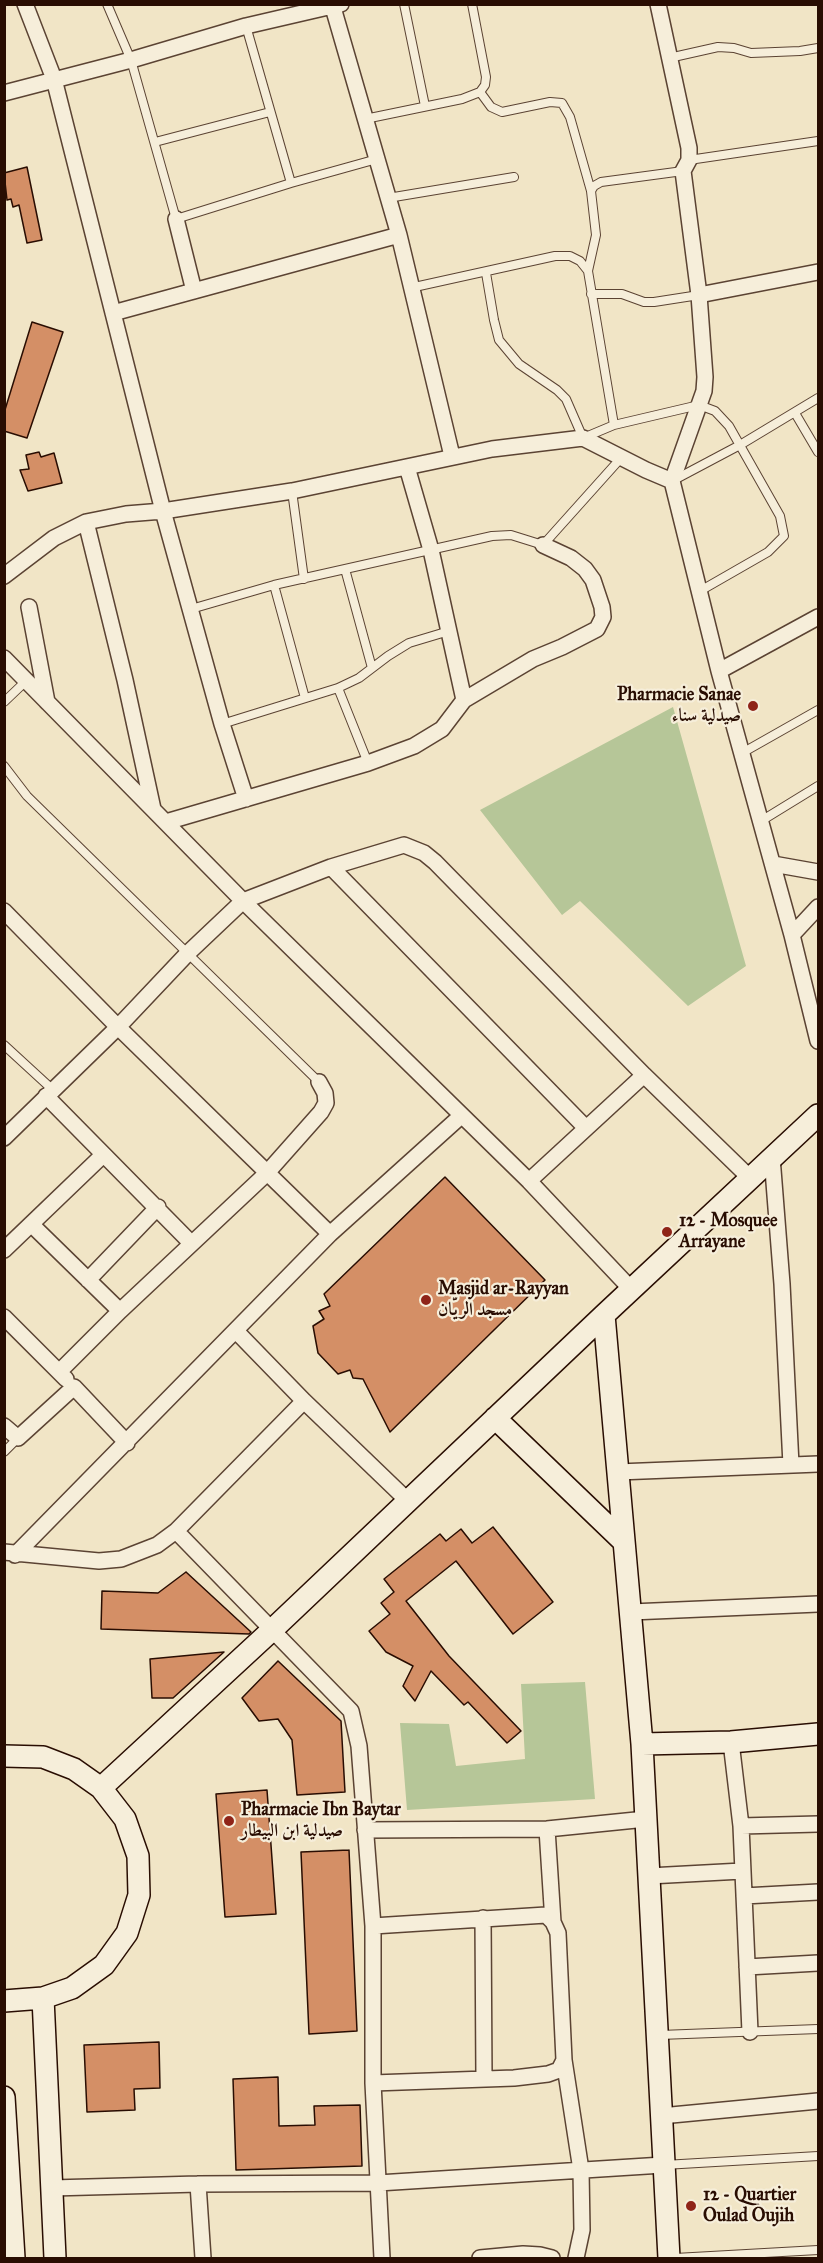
<!DOCTYPE html>
<meta charset="utf-8">
<style>
body{margin:0}
#map{position:relative;width:823px;height:2263px;overflow:hidden;background:#f1e5c6;font-family:"IM FELL Great Primer",serif}
canvas{display:block}
.frame{position:absolute;inset:0;border:6px solid #290d02;pointer-events:none}
</style>
<div id="map">
<canvas width="823" height="2263"></canvas>
<div class="frame"></div>
</div>
<script>
const ctx = document.querySelector('canvas').getContext('2d');
ctx.lineJoin = 'round';
function fill(path, color) {
  ctx.fillStyle = color;
  ctx.fill(path, 'evenodd');
}
function shape(rows) {
  const path = new Path2D();
  for (const r of rows) {
    path.moveTo(r[0], r[1]);
    for (let i = 2; i < r.length; i += 2) path.lineTo(r[i], r[i + 1]);
  }
  return path;
}
function trace(path, color, width, dash) {
  ctx.strokeStyle = color;
  ctx.lineWidth = width;
  ctx.lineCap = dash ? 'butt' : 'round';
  ctx.setLineDash(dash || []);
  ctx.stroke(path);
}
function label(font, color, halo, rows, align = 'center') {
  ctx.font = font + ' "IM FELL Great Primer",Amiri,serif';
  ctx.lineWidth = 4.5;
  ctx.setLineDash([]);
  ctx.textBaseline = 'middle';
  ctx.strokeStyle = halo;
  ctx.fillStyle = color;
  for (const [text, x, y, turn = 0] of rows) {
    ctx.save();
    ctx.translate(x, y);
    ctx.rotate((+turn || 0) * Math.PI / 180);
    ctx.textAlign = isNaN(turn) ? turn : align;
    if (halo) ctx.strokeText(text, 0, 0);
    ctx.fillText(text, 0, 0);
    ctx.restore();
  }
}
fill(shape([
 [673,707,746,966,688,1006,580,901,562,915,480,810],
 [585,1682,595,1799,407,1810,400,1723,449,1724,456,1766,525,1759,521,1684]
]), '#b6c698');
const building = shape([
 [27,167,42,240,27,243,19,205,13,207,11,199,7,200,4,173,27,167],
 [32,322,63,332,27,438,4,431,4,413,32,322],
 [39,452,41,457,54,453,62,483,28,491,20,470,29,469,26,455,39,452],
 [445,1177,545,1280,390,1432,363,1379,353,1378,350,1370,338,1374,318,1353,313,1326,324,1319,319,1311,330,1306,324,1294,445,1177],
 [493,1527,553,1602,513,1634,456,1561,406,1601,449,1656,521,1731,507,1743,468,1702,464,1705,431,1671,415,1701,403,1686,413,1666,386,1652,369,1631,390,1614,381,1603,394,1592,384,1579,440,1534,446,1541,461,1529,472,1543,493,1527],
 [186,1572,251,1632,249,1634,101,1629,102,1591,158,1593,186,1572],
 [224,1652,173,1698,152,1698,150,1659,224,1652],
 [278,1661,341,1721,345,1792,297,1795,292,1740,278,1719,259,1721,242,1698,278,1661],
 [267,1790,276,1914,225,1917,216,1794,267,1790],
 [349,1850,357,2031,309,2034,301,1852,349,1850],
 [159,2042,160,2088,134,2089,135,2110,87,2112,84,2045,159,2042],
 [278,2077,279,2126,315,2125,314,2106,360,2105,362,2166,236,2170,233,2079,278,2077]
]);
fill(building, '#d48f66');
trace(building, '#290d02', 1.5);
const lane = shape([
 [107,4,131,60,176,219,291,183,377,159],
 [404,4,425,106],
 [246,26,291,183],
 [669,58,718,47,734,48,751,53,800,51,818,48],
 [480,92,491,107,502,112,550,102,562,103,570,117,591,191],
 [365,119,462,99,480,92,485,85,486,77,472,4],
 [155,142,270,112],
 [689,160,818,141],
 [388,198,514,177],
 [588,271,596,235,591,191,594,186,601,182,683,171],
 [486,273,494,320,499,340,519,364,557,390,566,399,583,438,614,425,699,405,715,411,729,426,780,516,784,536,768,552,700,591],
 [410,288,555,256,570,256,580,261,588,271,614,425],
 [591,294,622,294,644,302,654,302,699,295],
 [795,413,818,452],
 [674,480,740,445,818,398],
 [292,491,304,579],
 [345,569,372,668],
 [274,585,305,698],
 [191,609,274,585,492,536,511,535,543,545,621,458],
 [338,688,368,763],
 [4,702,26,681],
 [222,724,338,688,359,678,388,656,409,643,449,631],
 [742,753,818,710],
 [4,766,27,796,319,1082],
 [761,821,818,786],
 [4,1045,53,1090],
 [4,1452,18,1438],
 [660,2035,818,2029],
 [664,2165,818,2156],
 [675,2258,818,2250]
]);
const street = shape([
 [25,4,54,79,163,511,222,724,246,799],
 [332,4,399,235,452,456],
 [658,4,689,148,689,160,683,171,699,295,705,377,704,391,672,481,719,671,792,935,818,1041],
 [4,93,131,60,246,26,341,4],
 [176,219,194,291],
 [699,295,818,272],
 [113,313,399,235],
 [407,467,431,550,464,700],
 [86,522,125,680,153,809],
 [4,576,54,538,86,522,126,514,163,511,292,491,492,449,583,438,646,470,672,481],
 [29,607,47,702],
 [4,658,243,901,529,1181,631,1289],
 [719,671,818,617],
 [166,822,368,763,414,746,442,729,464,700,533,659,562,647,597,629,603,617,602,607,593,580,585,569,571,558,543,545],
 [773,864,818,872],
 [331,867,585,1127],
 [4,911,118,1027,330,1234],
 [792,935,818,907],
 [46,1096,191,1243],
 [4,1138,118,1027,187,954,243,901,331,867,404,845,424,853,435,862,644,1075,750,1178],
 [772,1157,782,1284,791,1465],
 [529,1181,644,1075],
 [31,1224,120,1311],
 [4,1250,103,1155],
 [88,1280,158,1207],
 [4,1317,66,1379],
 [236,1331,304,1401,408,1501],
 [59,1372,120,1311,266,1174,321,1112,326,1103,325,1093,319,1082],
 [4,1426,18,1438,74,1387,127,1443],
 [618,1472,818,1464],
 [176,1531,351,1711,359,1746,373,1926,373,2083,382,2258],
 [4,1552,99,1561,121,1559,157,1545,176,1531,304,1401],
 [15,1555,330,1234,461,1116],
 [631,1612,818,1604],
 [731,1742,741,1826,750,2032],
 [741,1826,818,1824],
 [547,1829,553,1922],
 [365,1830,547,1829,646,1819],
 [649,1876,742,1871],
 [744,1896,818,1892],
 [483,1918,484,2079],
 [373,1926,546,1915,553,1922,558,1933,564,2060,559,2070,548,2074,514,2078,373,2083],
 [747,1967,818,1963],
 [564,2060,581,2170,582,2230,576,2258],
 [661,2116,818,2101],
 [198,2184,203,2258],
 [52,2188,198,2184,378,2183,663,2165],
 [480,2258,523,2254,540,2255,552,2258]
]);
const secondary = shape([
 [604,1315,642,1744,669,2258],
 [495,1418,623,1541],
 [642,1744,731,1742,818,1734],
 [4,1756,43,1757,74,1769,101,1788,125,1819,138,1856,139,1895,127,1933,104,1965,72,1988,43,1998,4,2001],
 [101,1788,272,1630,604,1315,818,1115],
 [43,1998,55,2258],
 [4,2097,14,2258]
]);
trace(lane, '#5b4333', 10);
trace(street, '#5b4333', 18);
trace(secondary, '#290d02', 24);
trace(lane, '#f6eeda', 8);
trace(street, '#f6eeda', 15);
trace(secondary, '#f6eeda', 21);
for (const [x, y, r, color] of [
 [753,706,6,"#8f2418"],
 [667,1232,6,"#8f2418"],
 [426,1300,6,"#8f2418"],
 [229,1821,6,"#8f2418"],
 [691,2206,6,"#8f2418"]
]) {
  const dot = new Path2D();
  dot.arc(x, y, r, 0, 2 * Math.PI);
  ctx.fillStyle = color;
  ctx.fill(dot);
  trace(dot, '#f6eeda', 2);
}
label('bold 18px', '#290d02', '#f6eeda', [
 ["Pharmacie Sanae",741,696,"right"],
 ["صيدلية سناء",741,717,"right"],
 ["12 - Mosquee",679,1222],
 ["Arrayane",679,1243],
 ["Masjid ar-Rayyan",438,1290],
 ["مسجد الريّان",438,1311],
 ["Pharmacie Ibn Baytar",241,1811],
 ["صيدلية ابن البيطار",241,1832],
 ["12 - Quartier",703,2196],
 ["Oulad Oujih",703,2217]
], 'left');
</script>
